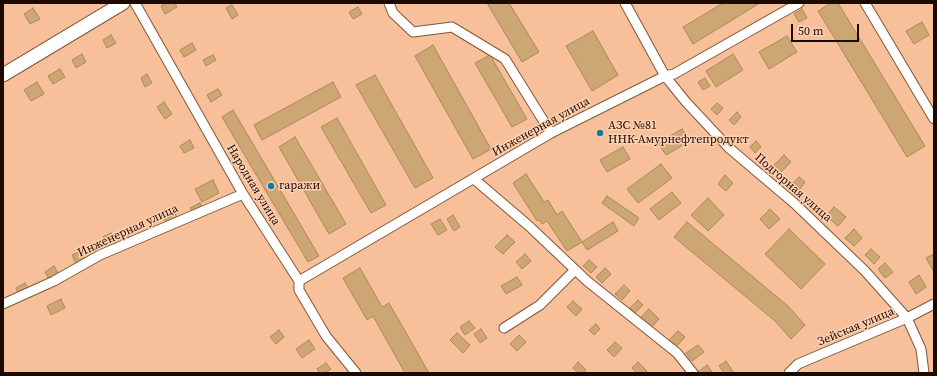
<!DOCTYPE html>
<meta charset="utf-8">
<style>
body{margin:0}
#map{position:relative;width:937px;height:376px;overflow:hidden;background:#f7c09a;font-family:"Source Serif 4",serif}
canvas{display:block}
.frame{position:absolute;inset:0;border:4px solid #1c0900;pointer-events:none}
.scale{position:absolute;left:791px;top:24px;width:68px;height:18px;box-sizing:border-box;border:2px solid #1c0900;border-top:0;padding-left:5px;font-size:12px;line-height:14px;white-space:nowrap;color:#1c0900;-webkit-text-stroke:3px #fdd0b2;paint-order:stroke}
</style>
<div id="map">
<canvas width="937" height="376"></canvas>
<div class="frame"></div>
<div class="scale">50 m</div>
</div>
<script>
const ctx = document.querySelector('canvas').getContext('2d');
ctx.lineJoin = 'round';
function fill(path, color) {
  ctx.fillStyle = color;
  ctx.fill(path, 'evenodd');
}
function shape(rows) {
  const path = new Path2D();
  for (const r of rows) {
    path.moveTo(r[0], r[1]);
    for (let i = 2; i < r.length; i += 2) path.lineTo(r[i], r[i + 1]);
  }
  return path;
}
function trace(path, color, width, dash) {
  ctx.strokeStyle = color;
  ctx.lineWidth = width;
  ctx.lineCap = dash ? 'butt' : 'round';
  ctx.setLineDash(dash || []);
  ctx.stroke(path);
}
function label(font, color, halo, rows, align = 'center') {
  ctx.font = font + ' "Source Serif 4",serif';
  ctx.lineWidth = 3;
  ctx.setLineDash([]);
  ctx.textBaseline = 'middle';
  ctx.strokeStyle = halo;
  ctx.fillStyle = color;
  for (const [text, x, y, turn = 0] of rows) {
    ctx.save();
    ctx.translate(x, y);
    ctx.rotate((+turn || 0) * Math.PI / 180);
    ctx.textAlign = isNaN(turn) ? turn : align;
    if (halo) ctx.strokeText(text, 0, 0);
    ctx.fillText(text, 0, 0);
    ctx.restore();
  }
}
const building = shape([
 [167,3,175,3,177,7,165,14,161,6,167,3],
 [487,3,509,3,539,52,522,62,487,3],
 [723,3,760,3,693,44,683,27,723,3],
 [831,3,838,3,925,146,907,157,818,11,831,3],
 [232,5,238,15,232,19,226,8,232,5],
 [358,7,362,14,353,19,349,12,358,7],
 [33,8,40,19,30,24,24,14,33,8],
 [802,9,807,18,799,22,794,14,802,9],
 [922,22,929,35,914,44,906,31,922,22],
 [593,31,618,75,592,91,566,46,593,31],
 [111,35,116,43,107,48,103,40,111,35],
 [787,36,797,52,769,69,759,52,787,36],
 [192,43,196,50,184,57,180,50,192,43],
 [433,45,491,149,473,159,415,56,433,45],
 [82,54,86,62,76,68,72,60,82,54],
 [733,54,743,70,716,87,706,71,733,54],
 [213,55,216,60,206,66,203,60,213,55],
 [490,55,527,119,512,127,475,63,490,55],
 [60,69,65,77,53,84,48,76,60,69],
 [147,74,152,83,145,87,141,78,147,74],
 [375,75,433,178,415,188,356,85,375,75],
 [705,78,710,86,703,90,698,82,705,78],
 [37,82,44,94,31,101,24,90,37,82],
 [333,82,341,97,262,140,254,125,333,82],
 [218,89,222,95,211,102,207,95,218,89],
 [164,102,172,114,165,119,157,107,164,102],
 [717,103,723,108,717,115,711,109,717,103],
 [233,110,319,256,308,262,222,117,233,110],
 [737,112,741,117,734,125,729,120,737,112],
 [337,118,386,205,371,213,321,127,337,118],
 [682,129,690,141,666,155,658,143,682,129],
 [295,137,346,224,329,234,279,147,295,137],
 [190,140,194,148,184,153,180,146,190,140],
 [756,141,761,147,755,153,750,147,756,141],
 [623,147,630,159,607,172,600,160,623,147],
 [784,155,791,162,779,174,772,167,784,155],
 [661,164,672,178,638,203,627,189,661,164],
 [526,174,544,202,548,200,557,215,562,211,582,242,567,251,547,221,542,224,539,220,537,221,513,183,526,174],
 [725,175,733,183,726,191,718,184,725,175],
 [799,177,805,182,799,190,792,184,799,177],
 [213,180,219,193,202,202,195,189,213,180],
 [672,192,681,203,659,220,650,209,672,192],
 [607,196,639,218,634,226,602,203,607,196],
 [708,198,724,215,708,231,691,215,708,198],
 [200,203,204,212,195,216,190,208,200,203],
 [834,207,846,217,838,226,826,216,834,207],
 [770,209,780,219,769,229,760,219,770,209],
 [174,211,178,220,167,225,163,216,174,211],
 [453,215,460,227,454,231,447,219,453,215],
 [440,219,447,230,438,235,431,224,440,219],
 [613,222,618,231,587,250,582,242,613,222],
 [687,222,788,306,805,325,791,339,775,321,674,237,687,222],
 [789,229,825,264,801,289,765,254,789,229],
 [854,229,862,238,854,246,845,238,854,229],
 [127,232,132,240,123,244,119,236,127,232],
 [111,233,117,246,109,250,103,237,111,233],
 [507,235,515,242,503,254,495,247,507,235],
 [871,249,880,257,874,264,865,255,871,249],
 [81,251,85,260,76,264,72,255,81,251],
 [525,254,531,261,522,269,516,262,525,254],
 [934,254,934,272,926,258,934,254],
 [589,260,597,267,591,273,583,266,589,260],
 [885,263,893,272,885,278,878,269,885,263],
 [54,266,60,276,50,281,45,272,54,266],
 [360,268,382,307,389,303,429,373,405,373,373,316,367,320,343,278,360,268],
 [605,268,611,274,602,283,596,277,605,268],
 [919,275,926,287,916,294,909,282,919,275],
 [517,277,522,285,506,294,501,286,517,277],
 [25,283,29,291,19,296,16,288,25,283],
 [624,285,630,291,622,300,615,294,624,285],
 [61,299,65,308,51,315,47,306,61,299],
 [638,300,643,305,635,313,630,308,638,300],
 [573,301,582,309,576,316,567,307,573,301],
 [649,309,659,319,650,329,639,319,649,309],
 [469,321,475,328,465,335,460,327,469,321],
 [596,324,600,329,594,335,589,330,596,324],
 [481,329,487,338,480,343,474,334,481,329],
 [279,330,284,337,276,344,270,337,279,330],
 [678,331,685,337,676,347,669,340,678,331],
 [457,333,470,345,463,353,450,340,457,333],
 [519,335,526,342,517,351,510,344,519,335],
 [309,340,315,349,302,358,296,349,309,340],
 [615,342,622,348,614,357,607,350,615,342],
 [698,345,704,352,692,361,686,353,698,345],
 [726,361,734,373,724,373,719,366,726,361],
 [578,362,586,370,583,373,578,373,573,368,578,362],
 [638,362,647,371,644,373,637,373,632,368,638,362],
 [326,363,331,369,325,373,320,373,317,369,326,363],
 [707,365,712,372,699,373,698,372,707,365]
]);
fill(building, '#cda773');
trace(building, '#ac8855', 1);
const street = shape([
 [135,3,243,194,299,281,299,290,326,336,356,373],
 [389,3,393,13,413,32,452,27,505,59,551,133],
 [625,3,665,76,686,102,729,148,794,203,865,271,907,318,921,349,924,373],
 [865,3,934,119],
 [474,179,529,226,587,281,677,353,693,373],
 [299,281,551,133,665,76,674,74,799,3],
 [3,304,54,281,100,255,243,194],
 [504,328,540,305,575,270],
 [789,373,798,364,907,318,934,304]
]);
const secondary = shape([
 [3,75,123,3]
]);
trace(street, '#865532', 11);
trace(secondary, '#865532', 15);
trace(street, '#fff', 9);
trace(secondary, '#fff', 13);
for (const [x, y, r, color] of [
 [600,133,4,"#1677a4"],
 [271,186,4,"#1677a4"]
]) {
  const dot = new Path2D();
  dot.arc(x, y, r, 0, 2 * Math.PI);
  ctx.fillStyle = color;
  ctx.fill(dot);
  trace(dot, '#fdd0b2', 1.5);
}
label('12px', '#1c0900', '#fdd0b2', [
 ["АЗС №81",608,126],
 ["ННК-Амурнефтепродукт",608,140],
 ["гаражи",279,186]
], 'left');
label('12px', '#1c0900', '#fdd0b2', [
 ["Инженерная улица",541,127,-29],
 ["Народная улица",253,185,59],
 ["Подгорная улица",793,188,41],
 ["Инженерная улица",128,231,-25],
 ["Зейская улица",856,327,-23]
]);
</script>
